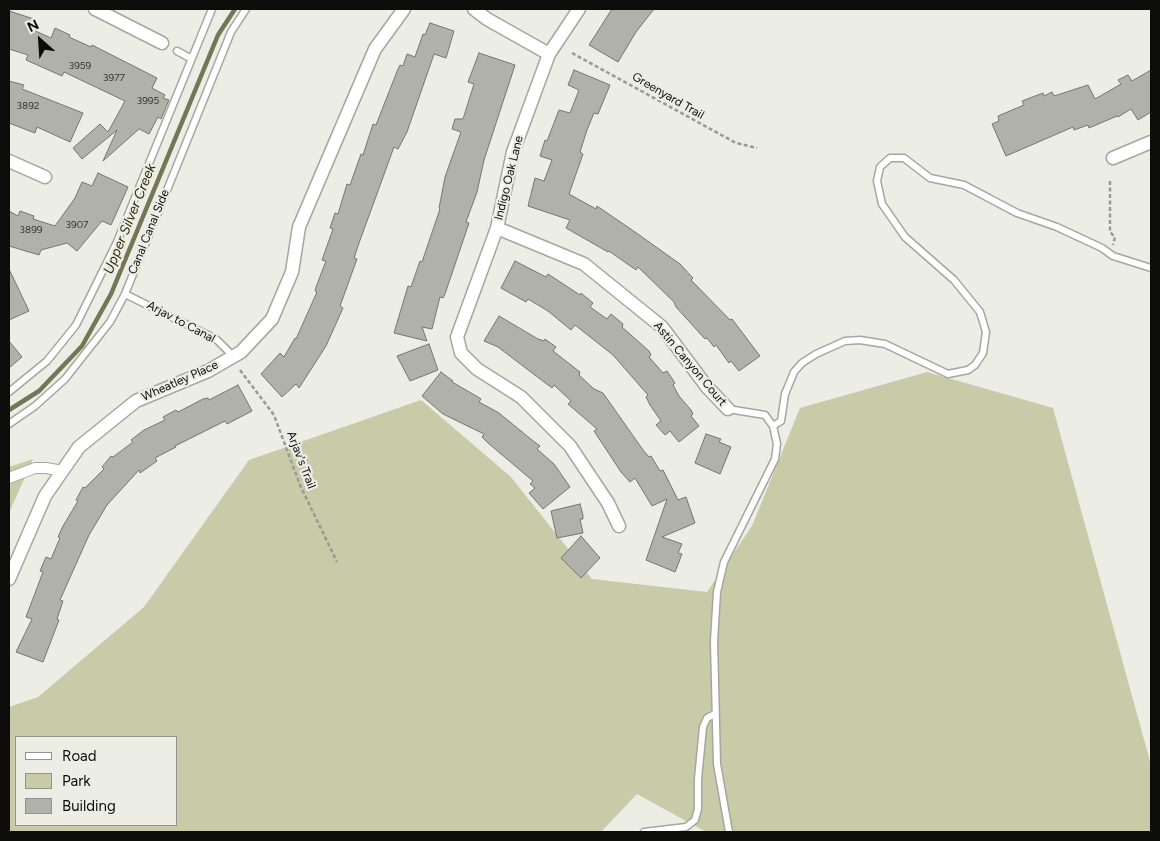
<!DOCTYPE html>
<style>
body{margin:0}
#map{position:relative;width:1160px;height:841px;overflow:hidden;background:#ecede5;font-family:Figtree,sans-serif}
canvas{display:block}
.frame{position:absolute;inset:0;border:10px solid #0c0c0a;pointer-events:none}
.legend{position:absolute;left:15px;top:736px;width:162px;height:90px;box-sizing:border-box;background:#ecede5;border:1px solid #92938d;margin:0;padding:6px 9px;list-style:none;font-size:15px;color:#0c0c0a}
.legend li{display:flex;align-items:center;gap:10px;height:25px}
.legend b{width:25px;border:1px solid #92938d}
.north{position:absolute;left:15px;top:15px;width:50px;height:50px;-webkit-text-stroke:4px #ecede5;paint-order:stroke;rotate:334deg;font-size:14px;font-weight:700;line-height:20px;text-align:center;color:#0c0c0a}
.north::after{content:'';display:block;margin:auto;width:18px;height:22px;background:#0c0c0a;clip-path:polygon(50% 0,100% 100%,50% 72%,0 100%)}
</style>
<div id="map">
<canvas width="1160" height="841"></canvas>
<div class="frame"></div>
<ul class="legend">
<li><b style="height:6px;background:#fff"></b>Road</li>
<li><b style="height:14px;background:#c7cba8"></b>Park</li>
<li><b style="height:14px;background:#b0b1a9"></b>Building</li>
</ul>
<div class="north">N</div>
</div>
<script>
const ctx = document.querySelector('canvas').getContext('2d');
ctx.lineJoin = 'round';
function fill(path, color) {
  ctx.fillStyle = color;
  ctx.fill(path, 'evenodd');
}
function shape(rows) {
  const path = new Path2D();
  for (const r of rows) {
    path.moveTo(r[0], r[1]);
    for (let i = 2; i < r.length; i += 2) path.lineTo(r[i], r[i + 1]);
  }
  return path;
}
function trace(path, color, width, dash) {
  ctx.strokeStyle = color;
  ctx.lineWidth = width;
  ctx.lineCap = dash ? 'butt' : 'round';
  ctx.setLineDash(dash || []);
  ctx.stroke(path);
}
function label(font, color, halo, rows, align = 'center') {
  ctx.font = font + ' Figtree,sans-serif';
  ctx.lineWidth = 4.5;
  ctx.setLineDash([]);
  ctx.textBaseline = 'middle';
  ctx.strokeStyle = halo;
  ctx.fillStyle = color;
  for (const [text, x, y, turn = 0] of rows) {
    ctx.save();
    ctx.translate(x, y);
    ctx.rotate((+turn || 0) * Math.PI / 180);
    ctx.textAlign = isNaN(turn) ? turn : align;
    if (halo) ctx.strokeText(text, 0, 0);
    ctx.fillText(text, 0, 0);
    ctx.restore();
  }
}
fill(shape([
 [927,372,1053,408,1151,765,1151,832,706,832,637,794,601,832,9,832,9,707,38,697,144,607,249,460,421,400,511,477,592,579,707,592,752,526,800,408],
 [16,737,176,737,176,825,16,825],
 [33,459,9,513,9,467]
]), '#c7cba8');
trace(shape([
 [9,410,39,391,82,346,111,294,218,35,235,9]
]), '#737756', 4.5);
const building = shape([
 [612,9,654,9,636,32,618,62,589,45,612,9],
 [9,11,34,19,31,29,51,38,55,28,70,35,69,37,91,47,92,45,157,78,152,88,165,95,163,98,169,100,161,119,158,117,149,134,139,129,103,161,117,130,82,159,73,148,100,124,108,132,125,101,64,72,62,76,26,60,28,55,9,49,9,11],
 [430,23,454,31,446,58,434,54,407,132,398,149,394,147,359,243,354,258,357,259,340,306,343,308,326,346,299,388,296,384,282,397,261,374,280,353,284,357,295,338,296,339,317,292,315,291,316,287,326,261,322,260,333,229,330,228,335,213,338,214,347,184,350,185,361,154,363,155,373,124,376,125,398,69,400,65,403,66,407,54,415,57,423,34,425,35,430,23],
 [479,53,515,65,484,160,477,192,466,222,469,223,445,294,443,298,440,297,432,329,422,327,427,341,394,333,408,286,411,287,420,261,422,262,440,209,439,208,445,177,461,132,452,129,455,119,463,119,474,84,468,82,479,53],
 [574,70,610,85,598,114,594,113,587,130,580,152,583,154,569,194,596,209,597,206,635,232,680,264,693,278,691,280,730,320,732,319,760,356,739,371,731,361,729,363,716,345,714,347,707,338,705,339,676,307,674,302,638,267,636,270,609,251,608,252,566,228,570,220,528,206,535,178,544,181,552,160,540,156,545,140,547,141,559,110,570,113,579,90,568,85,574,70],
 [1151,70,1151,112,1138,120,1131,109,1118,117,1117,116,1089,128,1088,125,1074,130,1073,127,1006,156,992,124,999,121,998,116,1024,105,1022,101,1043,93,1044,96,1052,92,1054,96,1088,85,1095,99,1121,84,1118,80,1128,75,1132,81,1151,70],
 [9,81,24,85,22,89,83,113,70,142,37,127,35,133,9,123,9,81],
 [98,173,128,187,111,225,102,221,77,251,67,243,41,250,39,255,9,246,9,211,18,216,20,211,34,216,33,219,55,226,75,198,82,182,92,186,98,173],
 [515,261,546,277,548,274,580,295,581,293,593,303,590,307,607,319,611,314,623,324,622,327,649,351,651,355,649,357,663,373,667,371,675,383,673,385,679,396,691,410,693,414,691,416,699,426,679,442,670,431,665,435,656,425,661,421,650,405,646,397,648,395,613,355,575,325,571,330,548,311,528,299,526,302,501,288,515,261],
 [9,269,29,311,9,320,9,269],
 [499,316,538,339,544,341,545,339,556,347,553,351,580,372,579,375,594,389,603,393,643,450,649,457,651,456,660,471,663,470,678,500,686,497,695,523,662,537,682,544,678,553,682,554,675,572,646,560,667,499,652,506,635,478,630,482,621,472,594,431,597,429,568,404,571,401,554,385,552,388,498,347,484,341,499,316],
 [9,341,22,357,9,368,9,341],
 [429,344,438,370,410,381,397,356,429,344],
 [441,372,453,381,452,382,478,397,481,399,479,402,499,413,532,440,540,446,537,449,554,464,570,487,543,509,529,493,535,488,530,484,533,481,488,443,482,437,484,434,443,414,422,396,441,372],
 [238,385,252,411,227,424,225,421,175,446,176,447,155,458,157,461,140,473,139,470,107,505,89,535,60,600,63,601,57,619,59,620,43,662,16,652,32,619,26,617,43,572,40,571,46,557,51,559,60,538,58,537,63,526,78,501,76,500,83,487,85,488,104,469,102,467,111,456,113,457,133,442,131,440,144,430,165,420,163,417,176,410,178,412,203,399,208,398,209,400,238,385],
 [706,434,721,439,719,442,731,447,720,474,695,463,706,434],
 [580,504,583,515,583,519,580,519,583,533,557,538,551,511,580,504],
 [581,536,600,558,581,578,561,558,581,536]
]);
fill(building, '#b0b1a9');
trace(building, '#75766e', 1);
const service = shape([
 [177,51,190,58],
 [125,294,216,339,233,356],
 [9,392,47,361,76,325,117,242,212,9],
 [728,409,765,415,773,426,777,444,775,459,724,562,717,592,714,641,717,764,729,832],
 [9,424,35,406,65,379,110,322,125,294,231,32,246,9],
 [773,426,781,421,785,394,794,372,802,363,816,354,845,341,860,340,885,344,948,374,968,370,975,365,983,353,986,332,980,312,954,280,905,237,882,204,877,181,880,167,890,158,904,158,930,178,964,185,1017,213,1057,227,1102,248,1113,256,1151,268],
 [644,832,686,827,695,820,698,809,698,779,703,727,707,718,715,714]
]);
const pedestrian = shape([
 [9,478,35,468,46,468,63,471]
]);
const minor = shape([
 [95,9,162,43],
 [474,9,487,19,549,54],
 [579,9,549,54,513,152,497,228,457,337,461,353,477,369,521,397,570,446,608,503,619,526],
 [1113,158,1151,142],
 [9,161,45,177],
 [497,228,584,264,662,327,707,387,728,409],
 [9,579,45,496,79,447,136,401,208,371,241,352,272,319,292,272,299,227,375,49,404,9]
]);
trace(service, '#a5a69e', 9);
trace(pedestrian, '#a5a69e', 12);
trace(minor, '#a5a69e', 15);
trace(shape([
 [572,53,736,143,757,148],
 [1110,181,1110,232,1115,237,1113,245],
 [240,370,274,415,300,485,337,562]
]), '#9a9a94', 2.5, [4, 2.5]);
trace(service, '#fff', 6);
trace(pedestrian, '#fff', 10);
trace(minor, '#fff', 12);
label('10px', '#353532', null, [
 ["3959",80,66],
 ["3977",114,78],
 ["3995",148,101],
 ["3892",28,106],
 ["3907",77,225],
 ["3899",31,230]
]);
label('12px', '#0c0c0a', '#ecede5', [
 ["Greenyard Trail",668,96,30],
 ["Indigo Oak Lane",509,178,-76],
 ["Canal Canal Side",149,232,-68],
 ["Arjav to Canal",181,322,28],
 ["Astin Canyon Court",690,364,50],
 ["Wheatley Place",180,381,-24],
 ["Arjav's Trail",301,460,69]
]);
label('italic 14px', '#2d2f0a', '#ecede5', [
 ["Upper Silver Creek",130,219,-68]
]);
</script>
